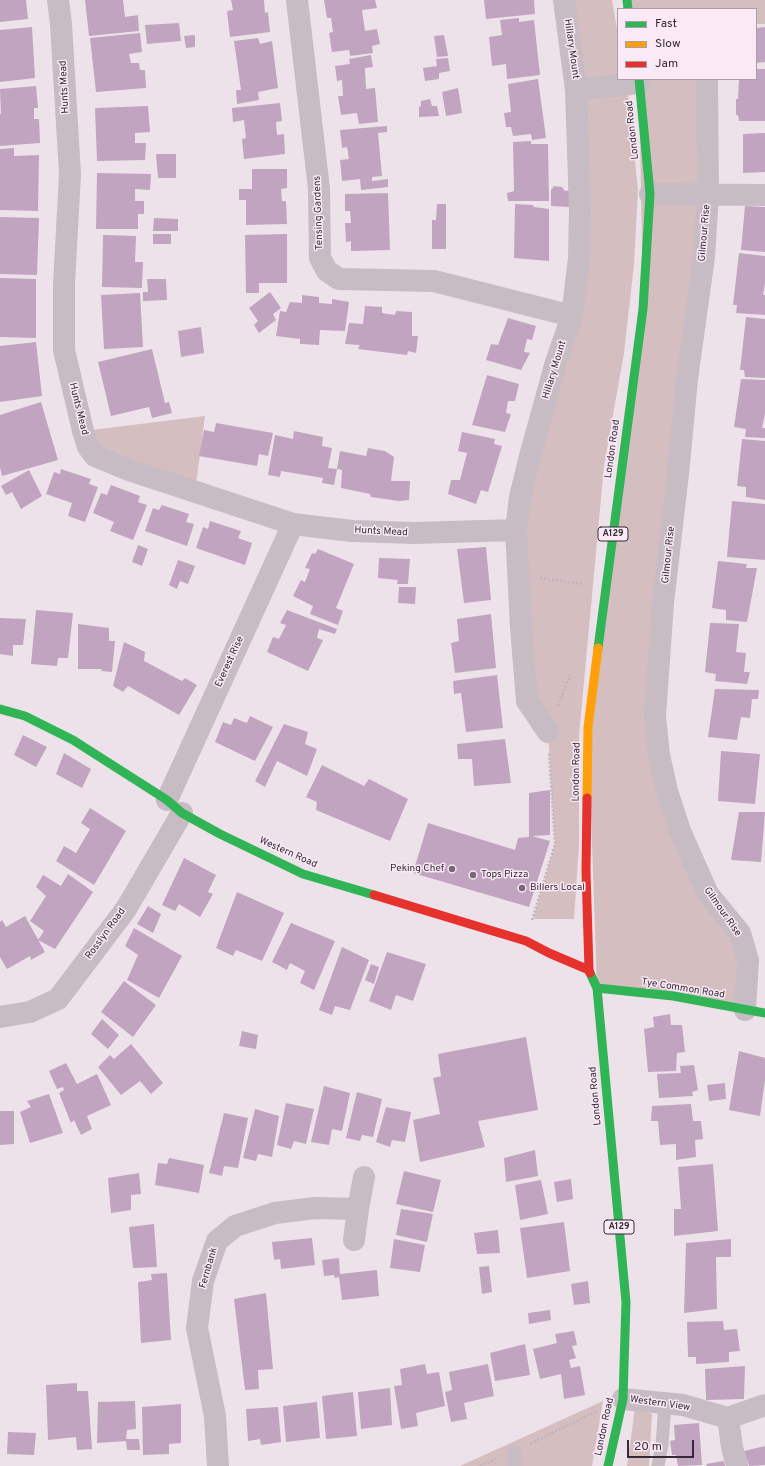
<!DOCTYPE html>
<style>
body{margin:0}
#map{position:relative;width:765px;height:1466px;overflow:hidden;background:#eee2ea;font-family:Overpass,sans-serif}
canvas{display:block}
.legend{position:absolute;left:617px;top:8px;width:140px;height:72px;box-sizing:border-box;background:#f9eaf5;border:1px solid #ab9da9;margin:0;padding:5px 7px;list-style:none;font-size:12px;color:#372936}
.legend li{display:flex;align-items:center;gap:8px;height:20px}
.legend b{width:20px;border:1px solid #ab9da9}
.scale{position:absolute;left:627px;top:1440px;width:67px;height:18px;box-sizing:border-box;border:2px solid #372936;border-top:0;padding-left:5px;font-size:12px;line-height:14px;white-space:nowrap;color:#372936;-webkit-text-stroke:3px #f9eaf5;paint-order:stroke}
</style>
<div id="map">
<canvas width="765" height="1466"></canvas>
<ul class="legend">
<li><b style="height:5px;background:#30b455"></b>Fast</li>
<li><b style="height:5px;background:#ff9f0a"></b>Slow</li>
<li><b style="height:5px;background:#e5322d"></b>Jam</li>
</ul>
<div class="scale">20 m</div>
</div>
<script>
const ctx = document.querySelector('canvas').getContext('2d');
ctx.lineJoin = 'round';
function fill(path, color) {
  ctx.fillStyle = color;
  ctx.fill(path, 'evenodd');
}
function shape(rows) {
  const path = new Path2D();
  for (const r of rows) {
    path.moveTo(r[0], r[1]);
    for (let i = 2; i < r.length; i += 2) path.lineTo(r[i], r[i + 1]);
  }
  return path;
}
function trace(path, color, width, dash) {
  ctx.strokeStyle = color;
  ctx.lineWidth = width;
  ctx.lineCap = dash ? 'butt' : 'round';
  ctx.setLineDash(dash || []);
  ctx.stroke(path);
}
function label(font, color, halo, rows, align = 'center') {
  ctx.font = font + ' Overpass,sans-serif';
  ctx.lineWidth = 3;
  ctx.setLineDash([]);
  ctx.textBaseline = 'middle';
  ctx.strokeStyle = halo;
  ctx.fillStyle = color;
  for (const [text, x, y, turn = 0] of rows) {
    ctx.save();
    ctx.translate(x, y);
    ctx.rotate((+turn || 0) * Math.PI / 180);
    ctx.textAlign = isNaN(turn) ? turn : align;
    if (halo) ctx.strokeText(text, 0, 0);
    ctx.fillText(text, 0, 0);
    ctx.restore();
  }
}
fill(shape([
 [564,0,612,0,618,35,618,79,627,85,638,190,634,265,624,353,604,466,579,736,579,845,574,919,533,919,555,844,548,732,528,701,516,530,572,316],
 [627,0,765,0,765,24,756,24,756,9,628,9],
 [639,79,699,79,707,101,663,603,667,791,740,933,745,1010,597,988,588,727,643,309],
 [205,416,195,492,129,470,83,431],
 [603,1401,592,1466,460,1466],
 [635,1408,652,1414,649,1466,627,1466]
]), '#d5bec0');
fill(shape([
 [0,0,26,0,28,19,0,22],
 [85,0,123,0,125,17,138,15,139,31,89,36],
 [231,0,264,0,265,13,268,12,270,32,230,37,227,11,233,10],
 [324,0,375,0,377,8,362,10,365,31,377,29,380,44,372,46,373,53,350,56,349,50,332,52,329,33,333,32,331,18,327,18],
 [484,0,534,0,535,14,486,19],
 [519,18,519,22,534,20,540,75,507,79,506,64,492,66,489,37,502,35,500,20],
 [179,23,181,41,147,44,145,25],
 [32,27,35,78,0,82,0,30],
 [765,27,765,62,756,63,756,28],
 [140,33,142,52,129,54,131,63,139,63,140,70,145,70,146,88,96,92,90,38],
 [195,35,195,47,186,48,184,36],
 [444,35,448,56,437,57,434,36],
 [258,38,260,44,272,41,278,88,258,92,259,100,237,104,236,90,241,90,234,41],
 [371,55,373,67,365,68,366,89,375,88,378,122,359,124,357,113,341,115,338,96,343,96,342,80,337,81,335,66,350,64,349,59],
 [448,58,450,71,439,73,439,79,425,81,423,68,437,66,436,59],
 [756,69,765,69,765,121,739,121,738,115,736,115,736,99,738,99,739,79,756,79],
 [538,79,546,138,532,140,531,134,513,136,511,127,506,127,504,113,511,112,508,84],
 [36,86,38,108,34,108,34,119,39,119,40,143,0,146,0,114,1,114,0,89],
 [458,88,462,113,446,116,442,92],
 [430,99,432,106,437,106,439,116,419,117,419,107,421,106,421,101],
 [280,103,282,121,276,122,277,135,284,134,285,154,244,159,242,139,246,138,244,120,233,122,232,108],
 [148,106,150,132,135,133,135,143,146,143,145,160,97,161,95,108],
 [387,126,387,132,378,133,382,176,372,177,372,181,388,179,388,187,361,190,360,179,342,181,340,160,349,159,347,147,342,148,340,130],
 [765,133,765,172,743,173,743,134],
 [531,141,531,144,548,144,549,201,508,201,507,193,514,191,513,142],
 [14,148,14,156,39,155,38,211,0,210,0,149],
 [156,154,176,154,176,178,158,178],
 [252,169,287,169,287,188,281,189,282,201,286,201,287,224,246,225,246,200,239,200,239,189,252,189],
 [97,173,151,174,150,190,135,189,135,201,144,201,144,214,138,214,138,229,96,229],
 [554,186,562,187,565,191,570,190,569,207,551,206,551,190],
 [388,193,390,250,351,251,351,241,346,242,345,223,351,223,350,211,345,211,345,194],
 [437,204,446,204,446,249,432,249,432,220,436,220],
 [515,204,533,205,534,207,549,209,549,261,514,258],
 [745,206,765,207,765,252,741,250],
 [0,217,39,218,37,275,0,274],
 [154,218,178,219,178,231,153,231],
 [153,234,171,234,171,244,153,244],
 [287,234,287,283,259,283,259,293,246,293,245,235],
 [103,235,136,236,135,262,143,262,142,288,102,287],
 [739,253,765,256,765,283,763,295,765,295,765,315,736,313,737,305,733,305],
 [0,278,36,279,36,338,0,337],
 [147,279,166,279,167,300,143,301,143,292,148,292],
 [270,292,281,308,273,314,276,320,259,333,254,325,258,321,249,308],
 [140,293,143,347,104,349,101,295],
 [302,295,319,297,319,303,332,304,332,299,349,302,345,331,320,330,319,345,300,344,300,339,276,336,280,311,286,312,290,302,302,303],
 [365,306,382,307,382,313,395,315,396,311,412,312,412,336,418,336,416,353,408,351,407,355,358,349,360,345,345,344,349,323,363,324],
 [746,317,765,319,765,378,745,377,744,370,740,370],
 [508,318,536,326,532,340,527,339,524,352,530,353,521,370,486,360,491,344,498,345],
 [201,327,204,353,181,357,178,331],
 [36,342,42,396,0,402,0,346],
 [152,349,165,403,169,402,172,413,152,418,149,407,111,416,98,362],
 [487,375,519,384,515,401,508,401,506,413,511,414,505,432,472,425],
 [741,379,765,380,765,413,762,428,765,428,765,438,745,437,746,429,734,427],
 [41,402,58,460,2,476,0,467,0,415],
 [216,423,273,433,268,456,259,454,257,466,199,456,204,430,214,432],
 [294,431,323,437,322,446,332,448,328,468,337,469,334,485,322,483,323,478,281,471,280,477,268,475,275,435,293,439],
 [462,432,495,439,494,444,502,446,488,492,481,490,476,504,448,494,451,480,460,480,467,453,458,451],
 [742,439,765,441,765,500,746,497,746,487,737,486],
 [368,448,385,451,394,457,391,481,410,481,409,500,399,501,371,497,370,494,341,488,342,470,337,469,340,451,366,456],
 [61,469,91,479,89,484,98,487,85,522,68,516,72,503,46,494,54,472,60,474],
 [29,470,42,496,21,509,12,492,6,495,1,486],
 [111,485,140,496,138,502,147,505,133,540,110,531,114,522,93,513,101,493,107,495],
 [732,501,765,504,765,560,727,557],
 [162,505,189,514,186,522,194,524,187,546,145,531,153,508,159,510],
 [210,521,241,531,238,538,252,543,245,565,196,548,203,527,208,529],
 [138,545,148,549,142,566,132,562],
 [486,547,491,600,464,603,457,549],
 [318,549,354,564,336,608,343,611,338,625,310,614,313,606,293,596,301,580,305,582,310,569,305,568,312,553,315,554],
 [379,558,410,559,408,584,397,584,398,580,378,578],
 [178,560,195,566,188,584,180,581,177,589,169,585],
 [718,561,747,564,746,568,757,568,747,622,726,620,726,610,712,608],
 [399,587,416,587,415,604,398,603],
 [36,610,73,613,68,658,58,658,57,666,31,664],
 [287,610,337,629,335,634,319,629,317,638,323,640,308,671,267,652,273,637,279,639,286,625,280,623],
 [491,614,496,668,455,673,451,643,459,641,457,619],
 [0,618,26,619,23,645,13,645,13,656,0,654],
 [710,623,739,624,736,652,746,653,744,672,750,672,747,684,715,681,716,674,705,672],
 [78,624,109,628,109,641,115,641,112,672,101,671,102,669,78,669],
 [124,642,145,652,144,661,182,681,185,678,197,685,179,715,128,686,123,692,113,686],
 [497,675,503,728,466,732,461,693,454,694,453,681],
 [715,689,759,690,758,699,752,699,750,718,741,717,737,740,708,737],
 [250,716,273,727,255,761,215,742,223,722,231,725,234,718,247,723],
 [284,724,308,732,305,744,317,749,307,776,277,761,265,787,255,781],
 [23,735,47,747,36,767,14,755],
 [505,739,511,783,474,786,472,759,458,759,457,744],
 [721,751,760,754,755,804,718,801],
 [64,753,91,769,82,788,56,774],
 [322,765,364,786,369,779,408,799,390,841,316,810,317,802,306,797],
 [550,790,550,835,532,836,550,841,529,907,413,873,428,823,515,850,518,838,529,837,529,793],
 [90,808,126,831,94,885,56,861,64,846,76,853,90,829,81,823],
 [739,812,765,812,761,862,731,860],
 [184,858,216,875,208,892,213,894,200,917,179,904,175,911,162,905],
 [68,874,93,892,55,949,38,940,44,931,30,921,46,896,36,887,43,875,61,886],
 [237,892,284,913,262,961,236,950,233,956,216,948],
 [148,906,161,914,153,933,137,924],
 [25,916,45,952,31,960,30,956,7,969,0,957,0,922,2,920,6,927],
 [291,923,335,941,314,990,300,983,305,971,290,963,287,970,272,962],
 [134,928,182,956,159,998,127,980,138,955,125,946],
 [342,947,369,960,350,1010,335,1006,332,1015,319,1010],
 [387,952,426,964,413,1001,396,995,391,1010,369,1001],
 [371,964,379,967,374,984,365,980],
 [124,981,156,1005,133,1037,101,1012],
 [670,1014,671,1025,682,1025,685,1052,677,1053,676,1071,648,1072,644,1029,654,1027,653,1017],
 [102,1019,119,1035,108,1049,91,1034],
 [242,1031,258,1035,256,1049,239,1046],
 [526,1037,538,1110,478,1121,485,1147,420,1162,413,1120,440,1114,433,1078,441,1076,438,1054],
 [131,1044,163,1083,151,1094,140,1081,121,1095,98,1067,110,1055,114,1059],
 [739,1051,765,1058,765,1080,760,1116,729,1110],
 [66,1063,77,1084,97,1074,111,1105,87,1116,92,1129,81,1135,74,1120,71,1123,59,1093,64,1090,63,1087,57,1089,49,1071],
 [694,1065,698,1090,692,1092,693,1096,659,1098,657,1074,681,1073,680,1066],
 [725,1083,726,1099,709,1101,707,1085],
 [324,1086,350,1093,342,1131,332,1129,329,1145,311,1142],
 [357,1092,382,1099,373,1137,362,1135,360,1141,346,1138],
 [49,1094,63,1133,30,1143,20,1112,31,1107,27,1101],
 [286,1103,314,1109,306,1144,294,1141,291,1149,277,1145],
 [691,1104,693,1121,701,1121,703,1139,695,1140,696,1157,676,1160,676,1144,660,1145,658,1121,651,1121,652,1106],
 [386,1107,411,1112,405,1142,392,1140,390,1147,376,1142],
 [255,1109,279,1116,272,1157,258,1154,256,1161,243,1158],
 [0,1111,14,1111,14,1144,0,1145],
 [224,1113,248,1118,238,1168,224,1166,222,1176,209,1173],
 [535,1150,538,1176,506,1182,504,1158],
 [169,1158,204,1165,199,1193,155,1185,158,1163,167,1164],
 [713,1164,718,1231,674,1236,674,1209,681,1209,678,1167],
 [404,1171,441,1180,433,1212,396,1204],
 [139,1173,141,1194,131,1195,131,1210,111,1213,108,1178],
 [571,1179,573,1199,557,1202,554,1182],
 [541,1180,548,1214,520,1220,515,1185],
 [401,1209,433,1214,427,1242,396,1235],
 [564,1222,570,1271,527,1278,520,1228],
 [154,1224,157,1267,133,1268,129,1227],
 [498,1230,500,1253,477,1254,474,1233],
 [312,1238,315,1265,281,1269,280,1259,274,1260,272,1242],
 [394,1239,425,1245,420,1272,390,1268],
 [731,1239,731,1257,716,1257,717,1309,684,1313,686,1243],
 [339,1258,340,1274,377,1270,379,1296,342,1300,339,1277,335,1278,334,1275,324,1276,322,1260],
 [489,1266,492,1292,482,1294,479,1267],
 [167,1273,171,1340,141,1343,138,1282,152,1280,151,1274],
 [588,1281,590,1303,574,1305,571,1284],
 [266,1293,273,1369,258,1370,259,1389,245,1390,234,1299],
 [550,1310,551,1320,529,1324,528,1313],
 [723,1321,724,1330,737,1329,740,1351,729,1352,729,1362,696,1364,696,1357,688,1357,687,1322],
 [574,1331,577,1345,572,1346,576,1358,569,1360,571,1368,580,1366,585,1395,564,1399,561,1374,540,1379,533,1349,557,1343,555,1334],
 [525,1344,530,1375,495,1381,490,1353],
 [425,1364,427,1374,439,1372,445,1406,416,1413,418,1426,401,1429,394,1386,402,1385,400,1369],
 [488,1364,494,1396,464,1403,467,1419,451,1422,445,1392,452,1390,449,1372],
 [745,1366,744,1399,706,1400,705,1369],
 [77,1383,77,1391,88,1391,92,1449,77,1450,76,1437,48,1440,46,1385],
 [390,1388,392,1425,361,1429,358,1392],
 [353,1392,357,1436,326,1439,322,1396],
 [135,1401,136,1429,127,1430,126,1439,139,1439,140,1450,127,1450,126,1441,97,1443,98,1402],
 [317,1402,320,1438,286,1442,283,1406],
 [181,1404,181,1443,169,1444,169,1454,143,1455,142,1407],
 [278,1407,281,1442,261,1445,260,1439,248,1441,246,1409],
 [699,1423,702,1465,678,1466,676,1455,672,1455,670,1441,675,1440,674,1425],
 [8,1432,36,1433,34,1455,7,1454],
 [765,1446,765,1465,749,1466,744,1451],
 [724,1461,725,1466,707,1466,706,1464]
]), '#c1a4bf');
trace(shape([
 [540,578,583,584],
 [558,706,570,675],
 [532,920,555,844,549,753],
 [530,1444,597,1411],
 [480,1466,496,1459]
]), '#bfb4bd', 2.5, [2, 2]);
trace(shape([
 [514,1451,515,1466],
 [658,1466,662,1445,665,1403]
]), '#c7bbc4', 13);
trace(shape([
 [58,0,61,24,70,174,64,284,64,350,83,431,88,447,95,456,129,470,293,524,352,531,415,533,516,530],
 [297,0,319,189,320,258,327,271,339,279,434,281,572,316],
 [707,79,708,194,704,257,687,379,678,474,663,603,655,716,659,755,667,791,680,831,708,894,740,933,748,960,745,1010],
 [576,90,639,83],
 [650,194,765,195],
 [548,732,527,701,521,627,516,530,520,497,530,456,556,362,572,316,579,258,580,209,576,90,564,0],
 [167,800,293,524],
 [0,1017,30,1012,58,999,126,909,182,813],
 [358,1209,364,1177],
 [623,1399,683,1405,728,1418,765,1405],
 [728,1418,732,1447,737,1466],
 [218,1466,215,1416,197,1328,203,1281,217,1241,235,1226,275,1213,315,1208,358,1209,354,1240]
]), '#c7bbc4', 22);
trace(shape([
 [627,0,628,9],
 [598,648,643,309,650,194,639,79],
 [0,709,25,716,73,740,167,800,182,813,220,834,303,874,374,895],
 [590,973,597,988,626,1302,623,1399,608,1466],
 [597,988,673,996,765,1013]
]), '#30b455', 9);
trace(shape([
 [587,798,588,727,598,648]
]), '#ff9f0a', 9);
trace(shape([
 [587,798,586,871,589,970,590,973],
 [374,895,526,941,549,953,589,970]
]), '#e5322d', 9);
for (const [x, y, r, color] of [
 [452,869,4,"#776a75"],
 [473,875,4,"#776a75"],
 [522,888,4,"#776a75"]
]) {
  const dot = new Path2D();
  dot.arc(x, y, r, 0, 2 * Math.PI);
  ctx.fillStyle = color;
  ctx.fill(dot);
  trace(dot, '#f9eaf5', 1.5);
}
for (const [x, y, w] of [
 [613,534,30],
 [619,1227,30]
]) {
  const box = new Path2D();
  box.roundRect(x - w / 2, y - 7, w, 14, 3);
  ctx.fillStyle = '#f9eaf5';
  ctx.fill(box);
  trace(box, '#372936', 1);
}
label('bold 9px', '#372936', null, [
 ["A129",613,534],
 ["A129",619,1227]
]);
label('10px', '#372936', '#f9eaf5', [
 ["Hillary Mount",571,49,82],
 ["Hunts Mead",65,87,-93],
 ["London Road",633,130,-96],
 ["Tensing Gardens",319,213,-92],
 ["Gilmour Rise",705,233,-85],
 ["Hillary Mount",555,370,-73],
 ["Hunts Mead",78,409,76],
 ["London Road",613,449,-82],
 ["Hunts Mead",381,532,3],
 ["Gilmour Rise",669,555,-84],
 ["Everest Rise",230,662,-65],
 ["London Road",577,772,-89],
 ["Western Road",288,853,24],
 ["Gilmour Rise",722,912,55],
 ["Rosslyn Road",106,934,-54],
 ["Tye Common Road",683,989,9],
 ["London Road",596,1096,-95],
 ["Fernbank",209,1268,-74],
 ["Western View",660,1404,8],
 ["London Road",605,1427,-78]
]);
label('10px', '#372936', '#f9eaf5', [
 ["Peking Chef",444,869,"right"],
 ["Tops Pizza",481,875],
 ["Billers Local",530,888]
], 'left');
</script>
